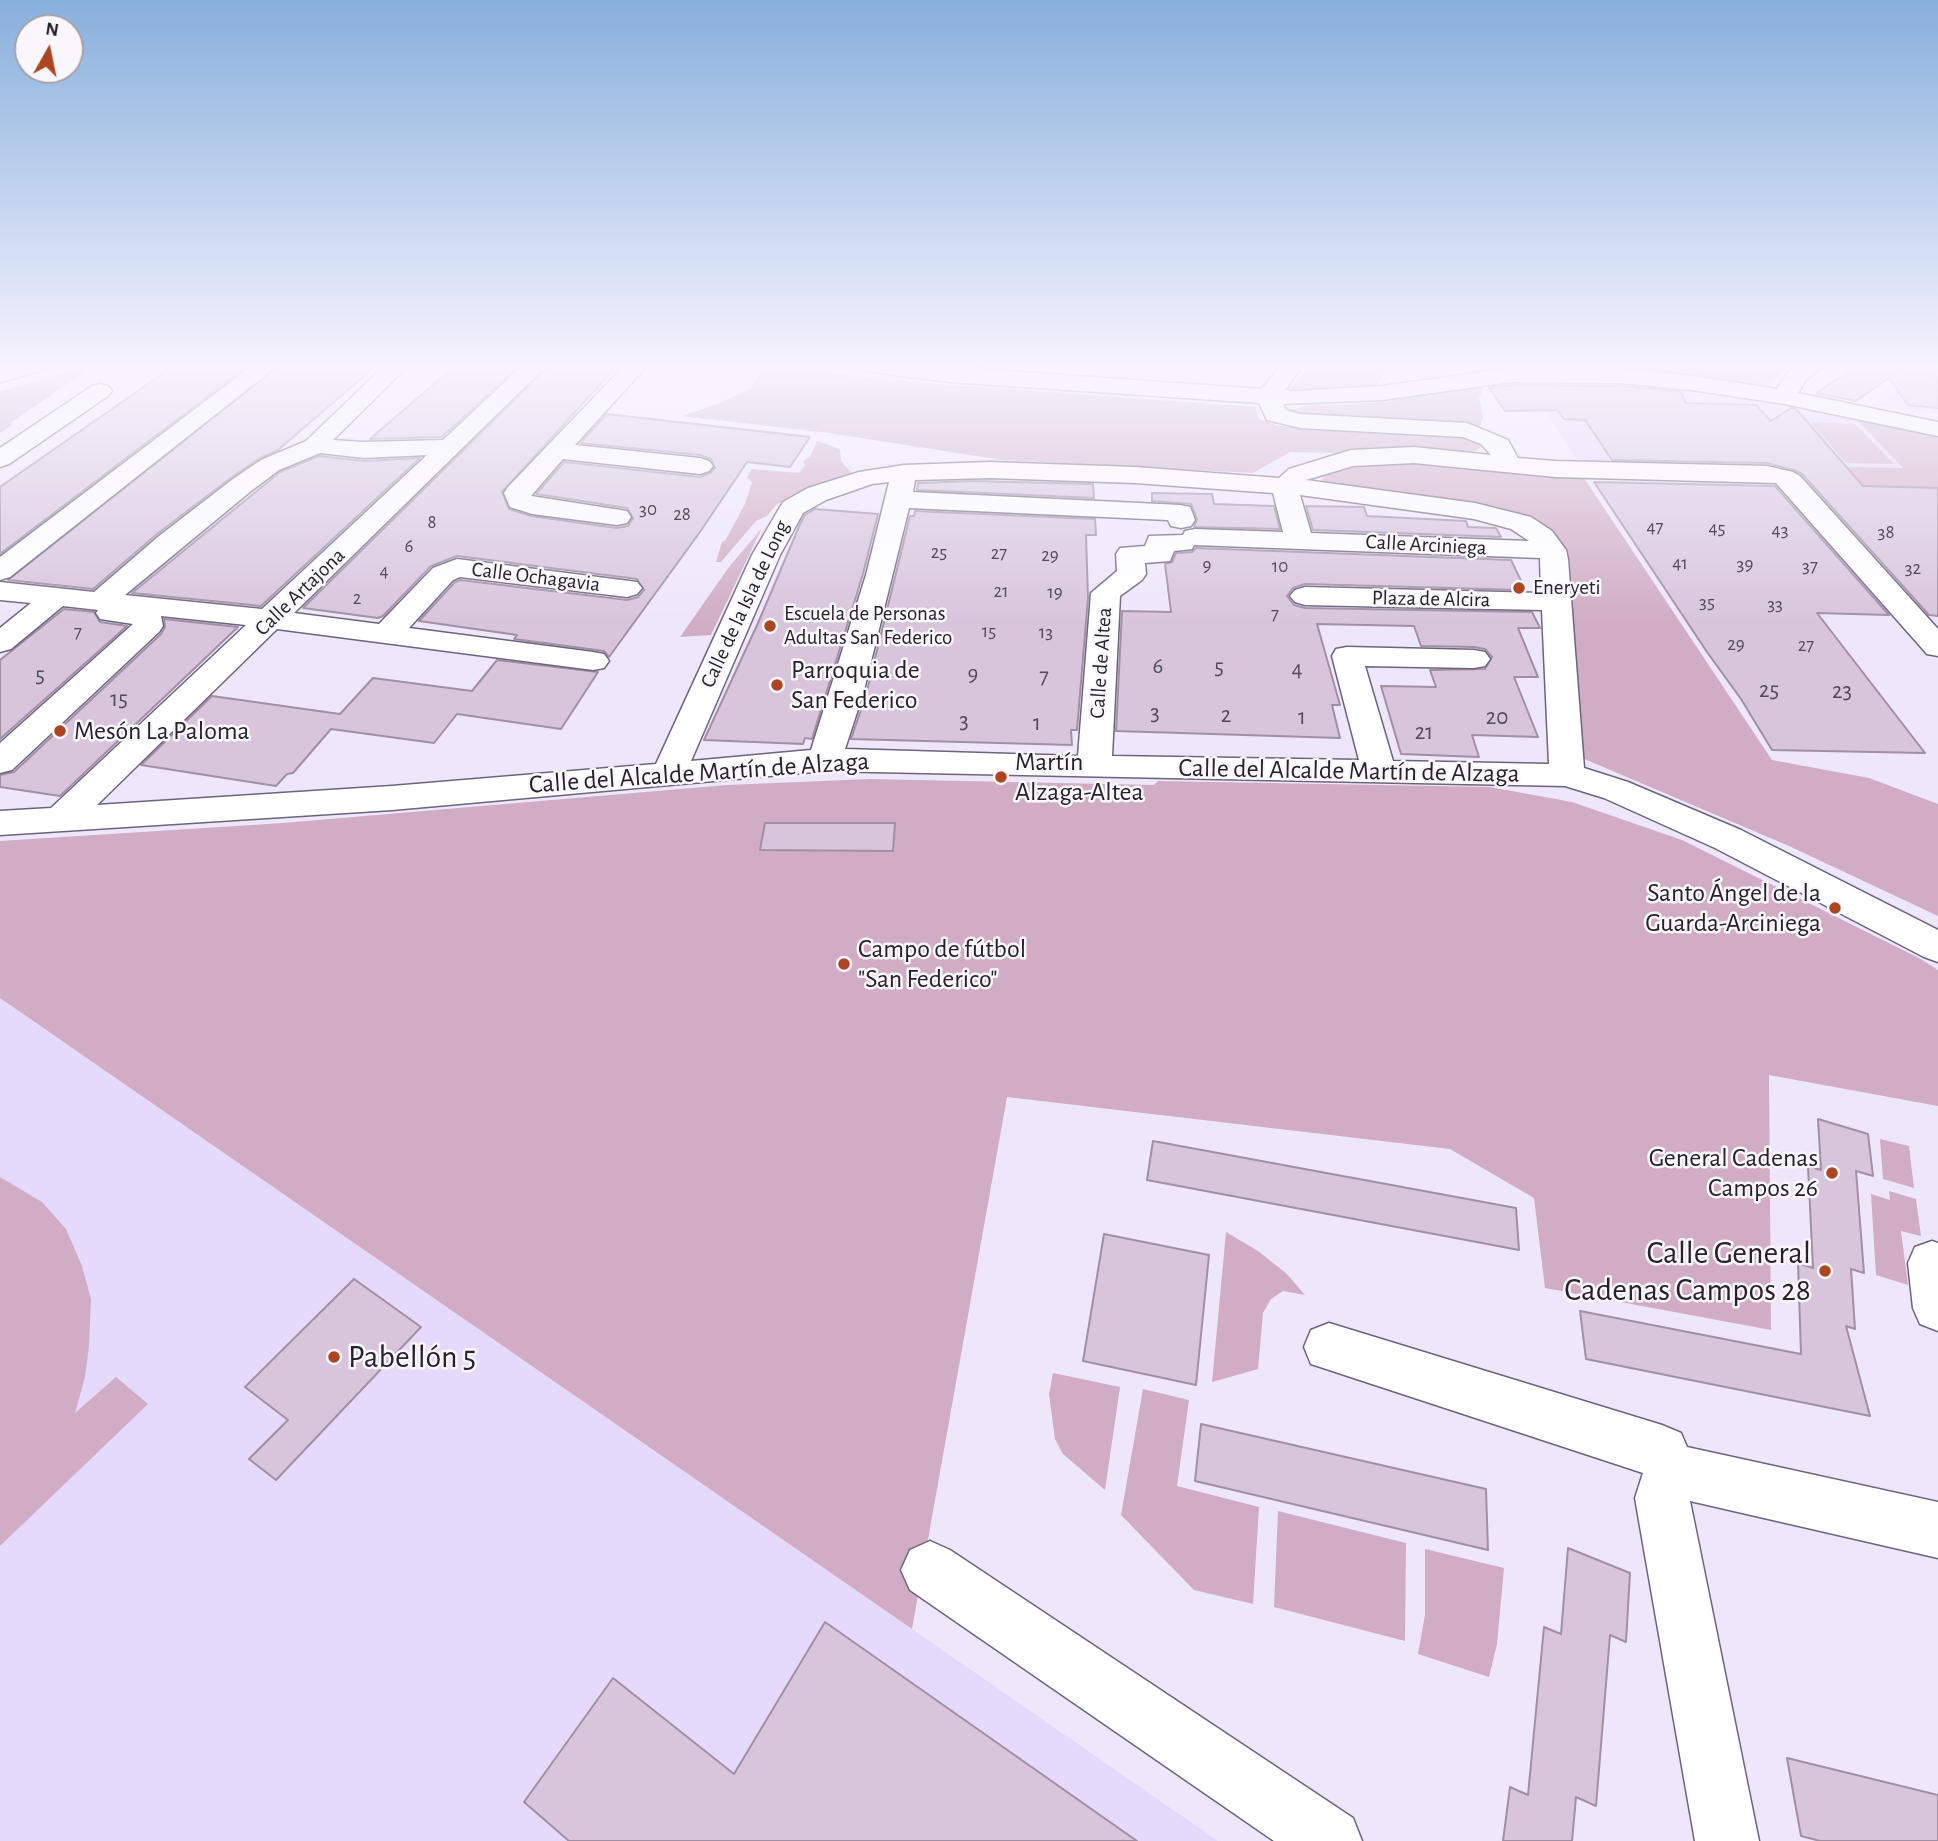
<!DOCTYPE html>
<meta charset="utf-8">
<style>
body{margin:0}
#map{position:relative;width:1938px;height:1841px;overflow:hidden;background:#eee7fc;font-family:"Alegreya Sans",sans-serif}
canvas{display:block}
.north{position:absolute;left:14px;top:14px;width:70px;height:70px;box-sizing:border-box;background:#f9f7fc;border:2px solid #a4a2a9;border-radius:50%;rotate:9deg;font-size:19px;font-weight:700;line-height:28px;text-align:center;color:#25222c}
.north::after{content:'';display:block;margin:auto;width:24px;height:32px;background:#ac4520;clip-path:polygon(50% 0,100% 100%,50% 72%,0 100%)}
</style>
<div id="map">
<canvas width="1938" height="1841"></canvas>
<div class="north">N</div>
</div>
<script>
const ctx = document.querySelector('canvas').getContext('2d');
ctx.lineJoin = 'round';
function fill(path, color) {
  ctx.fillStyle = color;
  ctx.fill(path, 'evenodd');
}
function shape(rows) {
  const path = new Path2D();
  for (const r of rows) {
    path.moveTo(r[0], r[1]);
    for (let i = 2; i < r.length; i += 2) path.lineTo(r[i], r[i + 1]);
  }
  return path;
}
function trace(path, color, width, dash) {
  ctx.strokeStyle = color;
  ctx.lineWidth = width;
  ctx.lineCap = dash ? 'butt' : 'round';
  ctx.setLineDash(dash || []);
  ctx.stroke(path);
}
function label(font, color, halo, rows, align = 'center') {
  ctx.font = font + ' "Alegreya Sans",sans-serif';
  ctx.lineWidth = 5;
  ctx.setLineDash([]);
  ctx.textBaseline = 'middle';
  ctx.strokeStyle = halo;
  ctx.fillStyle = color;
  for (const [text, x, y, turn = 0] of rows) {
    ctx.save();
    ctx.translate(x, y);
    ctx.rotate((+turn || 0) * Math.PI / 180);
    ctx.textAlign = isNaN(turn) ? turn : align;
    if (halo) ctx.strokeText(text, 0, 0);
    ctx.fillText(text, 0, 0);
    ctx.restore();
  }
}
fill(shape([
 [1933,365,1938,365,1938,414,1875,406],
 [1525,382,1627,383,1752,398,1854,417,1904,468,1579,462],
 [0,998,912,1629,1218,1841,0,1841]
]), '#e5dafc');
fill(shape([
 [764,365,809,365,836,374,894,381,1256,407,1259,419,1279,426,1457,434,1474,439,1482,445,1476,451,1465,452,1404,447,1338,453,1290,452,1253,473,1002,460,829,433,682,416,720,403,751,388],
 [1352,365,1387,365,1377,385,1331,391,1289,391,1308,368,1349,371],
 [1666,365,1792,365,1767,385,1754,385,1670,374],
 [82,368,83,373,12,422,11,426,0,433,0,392],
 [1485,385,1479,398,1483,416,1480,427,1457,422,1301,415,1287,411,1305,406,1377,403],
 [1854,417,1938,437,1938,488,1814,486,1798,466,1903,468],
 [1810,422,1855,424,1894,464,1846,463],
 [817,441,840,449,841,461,853,474,792,495,776,505,767,516,756,521,721,562,716,562,722,542,725,541,745,504,752,482,747,477,752,469,799,473,805,465,803,462,811,455],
 [1413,461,1584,478,1772,760,1869,778,1938,804,1938,916,1789,846,1582,758,1548,536,1321,483,1325,473,1386,462],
 [762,528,711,635,680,637,729,567],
 [870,779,1154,785,1158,781,1490,787,1572,802,1682,840,1919,958,1938,970,1938,1106,1769,1075,1771,1330,1545,1288,1534,1198,1450,1149,1007,1097,912,1629,0,998,0,841,283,823,727,785],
 [1880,1139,1909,1146,1914,1188,1883,1179],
 [0,1177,42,1202,66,1229,82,1266,91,1299,89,1346,85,1377,75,1413,116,1377,148,1404,0,1546],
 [1889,1191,1916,1199,1921,1236,1901,1231,1908,1285,1876,1275,1871,1194,1890,1200],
 [1226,1232,1258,1251,1287,1274,1305,1295,1283,1291,1271,1299,1263,1313,1258,1369,1212,1382],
 [1053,1373,1120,1387,1105,1490,1063,1454,1055,1439,1049,1394],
 [1143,1389,1189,1400,1177,1486,1259,1507,1253,1604,1194,1590,1121,1515],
 [1278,1511,1406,1543,1405,1641,1274,1607],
 [1425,1549,1504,1568,1497,1644,1489,1677,1418,1654,1425,1615]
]), '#d0adc4');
const building = shape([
 [175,365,249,365,0,554,0,487,175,365],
 [280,365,377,365,278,450,260,458,232,477,157,534,93,589,8,580,280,365],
 [456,365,520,365,442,437,370,439,456,365],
 [550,365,618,365,502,492,509,509,531,516,617,528,628,526,633,518,627,508,536,494,564,462,700,477,710,473,715,468,711,459,700,455,580,443,607,414,810,437,790,467,747,462,700,532,609,657,604,651,514,639,517,635,419,621,455,582,460,580,627,600,638,597,644,590,637,579,457,556,431,566,383,616,378,618,303,608,550,365],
 [1474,365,1666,365,1670,371,1620,366,1512,365,1478,370,1474,365],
 [1859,365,1907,365,1900,369,1938,377,1938,408,1908,405,1889,378,1856,401,1816,393,1859,365],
 [1512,385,1620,386,1680,391,1686,403,1756,405,1771,421,1791,408,1796,409,1863,486,1938,488,1938,616,1929,615,1802,474,1794,470,1767,463,1612,460,1585,420,1564,419,1558,410,1505,411,1489,388,1512,385],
 [319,456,364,461,420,458,261,606,132,593,280,472,319,456],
 [975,481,1093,484,1094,498,917,490,918,483,975,481],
 [1594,482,1775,486,1889,615,1817,613,1925,753,1772,750,1741,699,1707,652,1594,482],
 [1152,493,1212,494,1214,504,1274,506,1280,529,1194,527,1197,519,1191,504,1152,501,1152,493],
 [1306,506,1364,507,1367,516,1466,521,1468,527,1496,528,1501,537,1313,530,1306,506],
 [815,509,878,514,863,574,812,739,805,738,803,744,704,740,758,623,801,522,805,515,815,509],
 [915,511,1095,519,1096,535,1086,535,1088,598,1077,730,1071,730,1072,745,851,739,866,695,910,516,914,516,915,511],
 [1196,548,1511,560,1524,587,1517,587,1519,590,1305,584,1293,588,1287,596,1294,605,1305,608,1532,612,1540,628,1518,628,1538,677,1514,677,1538,737,1472,735,1479,757,1401,754,1381,686,1436,687,1430,670,1485,669,1492,657,1485,649,1474,647,1421,646,1414,626,1317,624,1340,705,1332,705,1340,738,1116,731,1122,611,1171,612,1165,564,1172,562,1176,553,1192,552,1196,548],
 [64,609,94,612,100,622,127,626,0,739,0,660,64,609],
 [164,619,238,627,60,796,0,787,0,775,14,772,161,634,165,627,164,619],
 [497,660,598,672,561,729,457,714,434,743,331,729,293,773,287,774,276,786,141,765,212,696,340,714,373,678,472,691,497,660],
 [765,823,895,823,893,851,760,850,765,823],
 [1818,1119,1868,1134,1873,1176,1856,1171,1864,1273,1851,1269,1855,1329,1846,1326,1870,1416,1586,1359,1580,1311,1801,1354,1798,1263,1813,1268,1808,1166,1821,1170,1818,1119],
 [1153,1141,1516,1208,1519,1250,1147,1180,1153,1141],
 [1104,1234,1209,1255,1196,1385,1083,1361,1104,1234],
 [354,1279,421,1327,276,1480,249,1459,288,1420,245,1387,354,1279],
 [1201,1424,1486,1489,1488,1550,1195,1481,1201,1424],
 [1568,1548,1630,1573,1626,1642,1610,1635,1596,1806,1576,1797,1572,1841,1503,1841,1510,1787,1528,1795,1544,1627,1561,1634,1568,1548],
 [825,1622,1137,1841,569,1841,524,1802,613,1678,734,1774,825,1622],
 [1787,1758,1938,1795,1938,1841,1820,1841,1801,1836,1787,1758]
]);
fill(building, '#d8c5dc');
trace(building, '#a18fa4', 2);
const street = shape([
 [253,365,278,365,10,577,0,580,0,557,253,365],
 [382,365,404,365,406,368,333,440,364,442,443,440,523,365,547,365,294,613,379,624,433,568,457,559,637,582,642,588,637,594,627,597,460,577,453,580,409,628,593,652,604,654,609,661,604,668,593,670,277,629,97,805,392,786,656,764,752,555,783,502,808,488,859,472,904,465,990,462,1135,467,1279,478,1289,469,1351,450,1414,447,1491,455,1481,444,1463,437,1300,428,1267,420,1259,403,949,382,872,372,864,370,861,365,921,365,1262,389,1281,365,1303,365,1285,390,1295,391,1382,386,1512,368,1620,369,1692,376,1777,389,1789,371,1799,365,1824,365,1806,380,1798,393,1938,422,1938,436,1784,404,1692,390,1620,383,1512,382,1382,400,1283,404,1286,410,1300,414,1467,423,1508,440,1518,458,1555,461,1767,466,1793,472,1800,476,1938,629,1938,656,1927,654,1776,483,1555,477,1414,463,1353,466,1306,480,1475,503,1531,517,1552,531,1566,550,1568,559,1584,768,1628,782,1741,830,1938,930,1938,962,1924,957,1715,848,1604,798,1565,786,825,771,392,810,0,835,0,811,51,808,246,625,161,616,163,626,159,632,12,770,0,773,0,743,133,624,100,619,96,613,98,610,63,606,11,649,0,652,0,628,31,603,0,600,0,582,94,592,159,536,233,479,261,460,306,441,383,367,382,365],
 [320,453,364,458,427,455,262,609,125,595,251,491,279,470,320,453],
 [990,478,1135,483,1273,493,1283,532,1195,529,1185,531,1183,535,1149,536,1145,546,1120,548,1116,554,1117,571,1091,593,1078,756,845,749,863,694,909,508,1168,520,1171,526,1181,528,1191,526,1195,520,1190,507,1180,505,913,492,915,480,990,478],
 [889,482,866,575,811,750,691,761,780,555,803,513,826,500,872,484,889,482],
 [1300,495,1474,519,1511,529,1529,541,1311,533,1300,495],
 [1194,545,1540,558,1541,593,1305,587,1295,590,1290,596,1295,602,1305,605,1542,610,1549,764,1393,761,1365,666,1474,668,1485,666,1490,659,1485,652,1474,650,1347,647,1336,649,1332,656,1359,760,1112,756,1120,596,1142,580,1146,574,1145,563,1170,561,1174,551,1192,549,1194,545],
 [625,365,648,365,575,445,700,458,709,461,713,466,709,471,700,474,563,459,531,496,627,511,631,517,627,523,617,525,532,514,510,507,504,493,508,487,625,365],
 [100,384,108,386,112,391,108,396,9,464,0,467,0,448,92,386,100,384],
 [1932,1241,1938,1243,1938,1331,1920,1324,1913,1308,1908,1263,1915,1247,1932,1241],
 [1329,1323,1662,1425,1681,1433,1687,1447,1938,1502,1938,1558,1690,1501,1759,1841,1695,1841,1635,1498,1643,1473,1311,1364,1304,1347,1311,1330,1329,1323],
 [930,1541,950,1550,1353,1818,1362,1841,1274,1841,910,1590,901,1570,910,1550,930,1541]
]);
const secondary = shape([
 [12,365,47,365,44,370,0,382,0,368,12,365]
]);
trace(street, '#6c647c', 3);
trace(secondary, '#6c647c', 3);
fill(street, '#fff');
fill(secondary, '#fff');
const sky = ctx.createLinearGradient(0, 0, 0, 622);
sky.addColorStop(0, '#87afdc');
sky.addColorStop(0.59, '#f7f4fe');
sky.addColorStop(1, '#f7f4fe00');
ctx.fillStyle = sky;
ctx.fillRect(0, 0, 1938, 622);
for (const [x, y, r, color] of [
 [1519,588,7,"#ac4520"],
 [770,626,7,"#ac4520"],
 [777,685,7,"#ac4520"],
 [60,731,7,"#ac4520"],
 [1001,777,7,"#ac4520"],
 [1835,908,7,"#ac4520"],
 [844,964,7,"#ac4520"],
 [1832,1173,7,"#ac4520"],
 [1825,1271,7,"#ac4520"],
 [334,1357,7,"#ac4520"]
]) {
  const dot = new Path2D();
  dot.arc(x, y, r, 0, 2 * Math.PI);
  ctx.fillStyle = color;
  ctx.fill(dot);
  trace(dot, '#f9f7fc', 2.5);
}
label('19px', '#524b58', null, [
 ["30",648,509],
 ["28",682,514],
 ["8",432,522],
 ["47",1655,527],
 ["45",1717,528],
 ["43",1780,530],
 ["38",1886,532],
 ["6",409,546],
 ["25",939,552],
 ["27",999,553],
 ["29",1050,555],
 ["41",1680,563],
 ["39",1745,564],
 ["9",1207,565],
 ["10",1280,566],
 ["37",1810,566],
 ["32",1913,568],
 ["4",384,571],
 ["21",1001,591],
 ["19",1055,592],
 ["2",357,598],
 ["35",1707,602],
 ["33",1775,604],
 ["7",1275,614],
 ["15",989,631],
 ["7",78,632],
 ["13",1046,632],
 ["29",1736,644],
 ["27",1806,645]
]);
label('21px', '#25222c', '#f9f7fc', [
 ["Calle Arciniega",1426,545,3],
 ["Calle Ochagavia",536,577,7],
 ["Calle Artajona",300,592,-44],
 ["Plaza de Alcira",1431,599,1],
 ["Calle de la Isla de Long",745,604,-65],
 ["Calle de Altea",1101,663,-86]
]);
label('21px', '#25222c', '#f9f7fc', [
 ["Eneryeti",1533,588],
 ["Escuela de Personas",784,614],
 ["Adultas San Federico",784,638]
], 'left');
label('23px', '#524b58', null, [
 ["6",1158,666],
 ["5",1219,667],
 ["4",1297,669],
 ["9",973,674],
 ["5",40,675],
 ["7",1044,676],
 ["25",1769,690],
 ["23",1842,691],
 ["15",119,699],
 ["3",1155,713],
 ["2",1226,715],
 ["1",1302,717],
 ["20",1497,717],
 ["3",964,721],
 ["1",1037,723],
 ["21",1424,732]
]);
label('26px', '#25222c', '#f9f7fc', [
 ["Parroquia de",791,670],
 ["San Federico",791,700],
 ["Mesón La Paloma",74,731],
 ["Martín",1015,762],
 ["Alzaga-Altea",1015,792],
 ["Santo Ángel de la",1821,893,"right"],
 ["Guarda-Arciniega",1821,923,"right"],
 ["Campo de fútbol",858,949],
 ["\"San Federico\"",858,979],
 ["General Cadenas",1818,1158,"right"],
 ["Campos 26",1818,1188,"right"]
], 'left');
label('26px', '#25222c', '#f9f7fc', [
 ["Calle del Alcalde Martín de Alzaga",1349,771,1],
 ["Calle del Alcalde Martín de Alzaga",699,773,-4]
]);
label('32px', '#25222c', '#f9f7fc', [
 ["Calle General",1811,1253],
 ["Cadenas Campos 28",1811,1290],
 ["Pabellón 5",348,1357,"left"]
], 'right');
</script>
